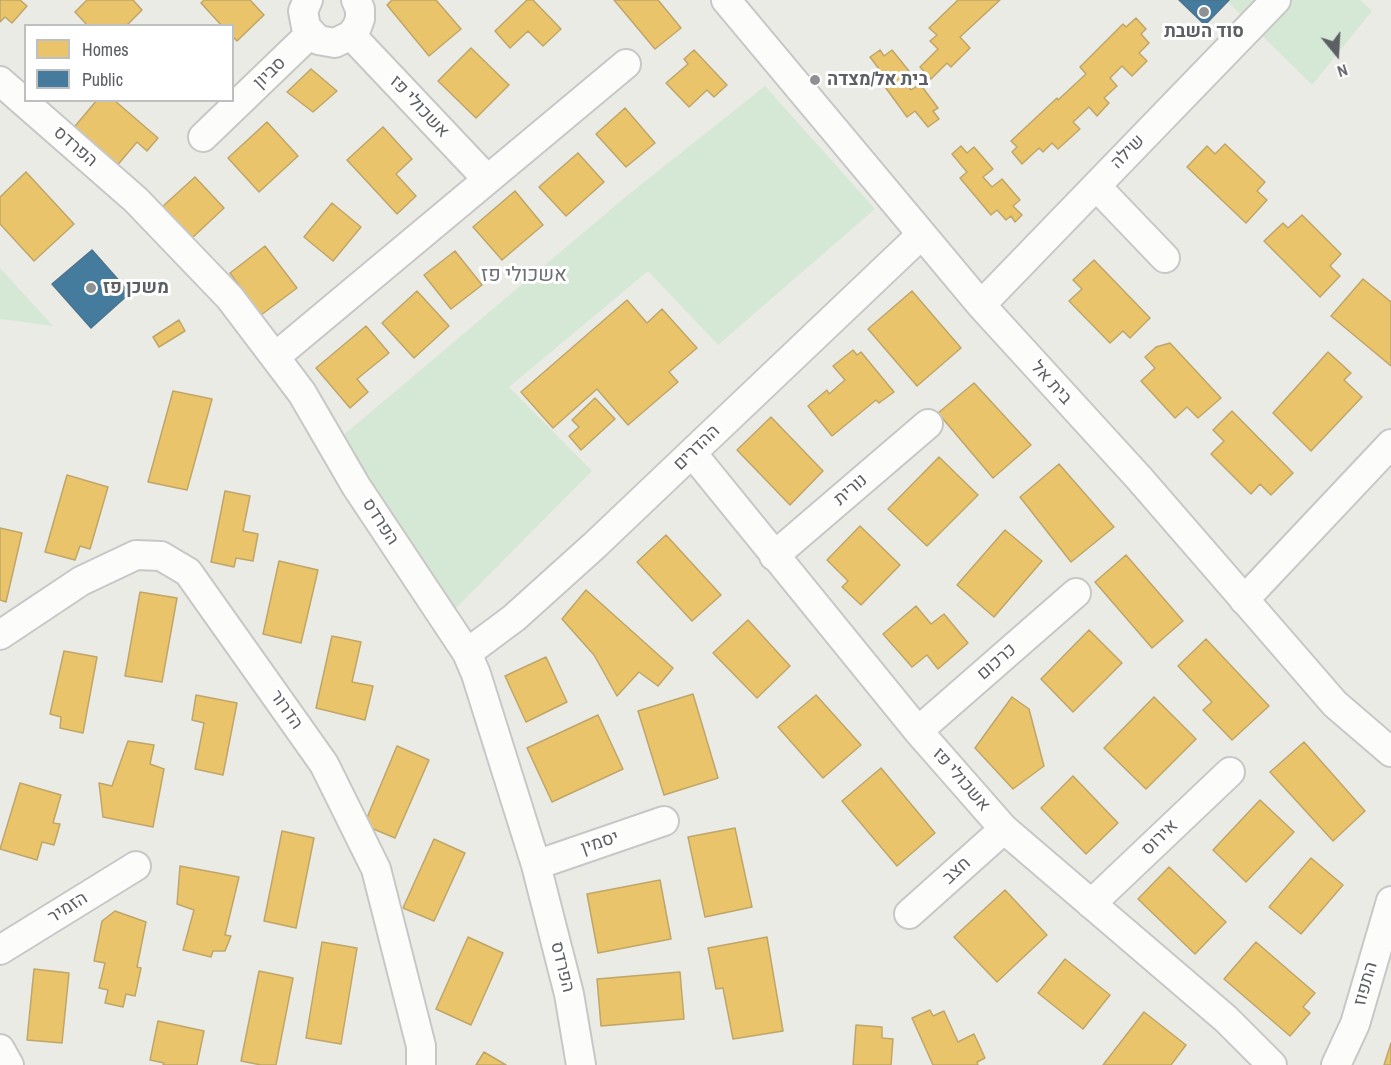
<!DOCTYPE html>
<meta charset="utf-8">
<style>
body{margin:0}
#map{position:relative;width:1391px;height:1065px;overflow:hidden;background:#ebebe6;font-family:"Archivo Narrow",sans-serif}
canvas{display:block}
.legend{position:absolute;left:24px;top:24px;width:210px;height:78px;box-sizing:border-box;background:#fff;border:2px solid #bebfc1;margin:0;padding:8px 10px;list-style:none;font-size:18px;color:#5c5f63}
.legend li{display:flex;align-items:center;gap:12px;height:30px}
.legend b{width:30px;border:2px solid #bebfc1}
.north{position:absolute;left:1307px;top:24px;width:60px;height:60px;-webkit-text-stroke:4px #fff;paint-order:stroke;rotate:162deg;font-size:16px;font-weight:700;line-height:24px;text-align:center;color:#5c5f63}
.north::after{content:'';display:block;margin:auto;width:21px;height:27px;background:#5c5f63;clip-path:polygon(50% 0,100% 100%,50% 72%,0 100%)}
</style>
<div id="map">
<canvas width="1391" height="1065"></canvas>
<ul class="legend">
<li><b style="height:16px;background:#e9c46a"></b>Homes</li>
<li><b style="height:16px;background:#457b9d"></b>Public</li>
</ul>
<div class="north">N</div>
</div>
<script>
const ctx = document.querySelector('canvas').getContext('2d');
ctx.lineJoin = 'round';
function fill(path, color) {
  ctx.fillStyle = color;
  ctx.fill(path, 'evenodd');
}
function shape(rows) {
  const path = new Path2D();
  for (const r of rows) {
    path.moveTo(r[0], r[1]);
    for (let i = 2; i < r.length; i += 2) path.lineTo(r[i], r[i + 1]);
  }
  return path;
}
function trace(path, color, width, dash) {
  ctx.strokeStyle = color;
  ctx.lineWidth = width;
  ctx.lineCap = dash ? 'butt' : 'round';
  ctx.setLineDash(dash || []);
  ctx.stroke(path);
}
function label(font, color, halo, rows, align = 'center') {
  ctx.font = font + ' "Archivo Narrow",Heebo,sans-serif';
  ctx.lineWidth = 6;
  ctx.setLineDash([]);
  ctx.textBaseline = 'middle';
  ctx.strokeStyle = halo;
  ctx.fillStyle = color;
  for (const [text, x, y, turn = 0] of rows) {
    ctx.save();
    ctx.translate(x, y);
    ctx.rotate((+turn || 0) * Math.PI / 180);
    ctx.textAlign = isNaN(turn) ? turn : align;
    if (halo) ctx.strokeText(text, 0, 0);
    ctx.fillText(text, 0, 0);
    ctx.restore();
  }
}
fill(shape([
 [1226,0,1360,0,1372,11,1312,85],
 [765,86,875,209,718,345,648,271,509,387,592,471,456,608,340,438,629,194],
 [0,268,53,326,0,319]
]), '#d5e7d5');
const homes = shape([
 [0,0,20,0,27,6,12,23,5,17,0,22,0,0],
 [87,0,133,0,142,10,126,26,88,26,75,12,87,0],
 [204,0,250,0,264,15,237,41,232,36,232,26,222,26,201,3,204,0],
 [392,0,436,0,461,29,429,56,387,5,392,0],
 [527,0,533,0,561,29,543,46,528,31,510,48,495,31,527,0],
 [614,0,658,0,681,28,655,49,614,0],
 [958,0,1000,0,960,37,970,48,951,67,947,63,931,79,920,67,938,49,930,41,937,35,929,28,958,0],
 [1136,18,1146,29,1141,34,1149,43,1139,53,1147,61,1132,76,1122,66,1110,78,1117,86,1104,98,1109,103,1097,116,1089,107,1073,122,1080,129,1058,149,1052,143,1043,152,1039,148,1022,164,1012,152,1017,147,1011,141,1057,98,1058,100,1086,74,1080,67,1123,24,1126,27,1136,18],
 [471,48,509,85,476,118,438,81,471,48],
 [694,50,727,85,714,97,707,90,689,107,666,83,688,64,684,59,694,50],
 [880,50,884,56,892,50,909,71,901,77,911,90,920,84,938,108,933,111,939,119,928,127,915,111,907,117,880,80,885,77,870,57,880,50],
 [311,69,337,91,313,112,287,92,311,69],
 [97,100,114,100,158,138,147,151,137,142,115,168,71,131,97,100],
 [625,108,655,143,626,167,596,134,625,108],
 [267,122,298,156,259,192,228,158,267,122],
 [383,127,412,159,396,174,416,196,397,214,347,160,383,127],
 [1225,144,1265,182,1257,191,1267,200,1246,223,1187,167,1207,146,1215,154,1225,144],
 [961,146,967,153,974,147,993,169,983,177,992,187,1002,179,1020,200,1013,206,1022,215,1015,222,1011,216,1006,220,997,210,991,215,960,178,967,172,952,154,961,146],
 [578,153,604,182,566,216,539,187,578,153],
 [26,172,74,224,34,261,0,224,0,197,26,172],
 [195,177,224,208,191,239,162,207,195,177],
 [515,191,543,225,502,260,473,227,515,191],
 [332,203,361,227,333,261,304,237,332,203],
 [1302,215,1341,254,1330,266,1340,276,1320,297,1264,241,1283,223,1288,228,1302,215],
 [265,246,297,288,261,315,230,273,265,246],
 [455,251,482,285,451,309,424,275,455,251],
 [1094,260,1150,318,1130,338,1123,331,1110,343,1069,301,1082,289,1073,280,1094,260],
 [1363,279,1391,302,1391,366,1331,316,1363,279],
 [417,291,449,326,414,358,382,323,417,291],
 [912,291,961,348,917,386,868,329,912,291],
 [627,300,647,323,662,309,697,348,669,372,678,382,628,425,597,389,553,428,521,392,627,300],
 [179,320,185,331,159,347,153,337,179,320],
 [366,326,389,353,357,379,368,392,350,408,316,368,366,326],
 [1170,343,1221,398,1198,418,1187,407,1175,418,1141,381,1155,368,1145,357,1156,347,1170,343],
 [853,350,857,355,861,352,894,392,879,403,876,400,832,436,808,406,827,390,829,394,845,380,833,366,853,350],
 [1328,352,1351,373,1344,380,1362,397,1311,451,1273,413,1328,352],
 [974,383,1031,445,993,478,938,413,974,383],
 [173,391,212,399,187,490,148,482,173,391],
 [595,398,615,419,581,450,569,436,579,427,572,420,595,398],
 [1232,411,1293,473,1271,495,1260,484,1251,494,1211,454,1224,441,1213,430,1232,411],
 [771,417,823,471,790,505,737,450,771,417],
 [939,457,978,495,927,546,888,509,939,457],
 [1059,464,1114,527,1071,562,1020,497,1059,464],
 [67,475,108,487,90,549,80,546,75,560,45,552,67,475],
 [225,491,250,496,243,531,258,534,253,561,236,558,234,567,211,562,225,491],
 [860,526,900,565,861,605,842,587,848,581,827,560,860,526],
 [0,528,22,533,6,602,0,600,0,528],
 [1005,530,1042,561,994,617,957,585,1005,530],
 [666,535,721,595,692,621,637,562,666,535],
 [1126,555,1183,621,1152,648,1095,582,1126,555],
 [279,561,318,570,301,643,263,634,279,561],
 [586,590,673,668,658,686,639,672,617,696,594,655,562,619,586,590],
 [140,592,177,598,162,682,125,676,140,592],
 [916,606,931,624,944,614,968,643,938,669,927,655,912,667,883,634,916,606],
 [748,620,790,666,757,698,713,653,748,620],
 [1089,630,1122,663,1073,712,1041,679,1089,630],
 [332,636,361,642,352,682,373,686,365,720,316,708,332,636],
 [1206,639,1269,706,1232,740,1203,710,1212,702,1178,666,1206,639],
 [64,651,97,657,83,733,60,728,61,717,50,714,64,651],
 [546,657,567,702,526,722,505,676,546,657],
 [693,694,718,778,664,795,638,711,693,694],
 [196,695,237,703,223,775,195,769,204,723,192,720,196,695],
 [816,695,861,745,823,778,778,727,816,695],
 [1012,697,1029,709,1044,766,1013,789,975,748,1012,697],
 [1154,697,1196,739,1146,789,1104,748,1154,697],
 [598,715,623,769,552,802,527,748,598,715],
 [128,741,154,745,150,764,164,769,153,827,103,817,99,783,112,786,128,741],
 [1304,742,1365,811,1333,841,1270,772,1304,742],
 [397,746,429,760,395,838,364,825,397,746],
 [881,768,935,833,897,866,842,801,881,768],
 [1073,776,1118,823,1086,854,1041,808,1073,776],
 [20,783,61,795,53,823,60,824,54,845,42,842,37,860,0,849,20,783],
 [1260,800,1294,832,1246,882,1213,850,1260,800],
 [735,828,752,907,705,917,688,837,735,828],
 [282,831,314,838,296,928,264,921,282,831],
 [434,839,465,853,434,921,403,908,434,839],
 [1311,858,1343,885,1301,934,1269,907,1311,858],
 [180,866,239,877,225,935,231,936,225,951,213,951,211,957,183,950,194,910,177,904,180,866],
 [1169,867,1226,922,1195,954,1138,899,1169,867],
 [660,880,671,939,598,953,587,894,660,880],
 [1005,890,1047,935,997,982,954,937,1005,890],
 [115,911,146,922,137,967,141,968,135,996,126,994,123,1007,105,1003,108,990,99,988,105,963,94,961,102,921,115,911],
 [468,937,503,953,471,1025,436,1009,468,937],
 [767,937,783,1031,733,1039,723,988,716,989,708,948,767,937],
 [322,942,357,948,341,1044,306,1038,322,942],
 [1256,942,1315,993,1303,1007,1310,1013,1290,1036,1224,979,1256,942],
 [1065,959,1110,995,1083,1029,1038,993,1065,959],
 [34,969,69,973,62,1043,27,1040,34,969],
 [259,971,293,978,276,1065,261,1065,241,1061,259,971],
 [680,972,684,1019,601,1026,597,979,680,972],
 [930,1010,933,1016,944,1011,958,1042,974,1034,985,1058,977,1062,978,1065,933,1065,912,1018,930,1010],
 [1144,1012,1186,1045,1171,1065,1103,1065,1144,1012],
 [158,1021,204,1031,197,1065,163,1065,164,1063,150,1060,158,1021],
 [856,1025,882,1027,882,1038,893,1039,891,1065,853,1065,856,1025],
 [1391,1043,1391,1065,1384,1065,1391,1043],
 [484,1052,506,1065,476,1065,484,1052]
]);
fill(homes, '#e9c46a');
trace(homes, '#bfa668', 1.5);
const public = shape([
 [1179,0,1229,0,1205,25,1179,0],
 [92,250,130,293,91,328,52,284,92,250]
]);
fill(public, '#457b9d');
trace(public, '#4c738c', 1.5);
const minor = shape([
 [308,0,303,11,306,27,318,40,335,43,351,35,357,27,360,19,360,9,356,0],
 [726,0,981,305,1139,478,1335,704,1391,752],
 [351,35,487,179],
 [0,81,136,200,230,298,302,393,356,486,467,653,476,674,536,865,569,994,581,1065],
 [203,137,310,34],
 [1096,186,1165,258],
 [981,305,1276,0],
 [275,357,626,64],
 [692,453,918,731,1004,829,1226,1019,1272,1065],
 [774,556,928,424],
 [1244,600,1391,444],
 [0,635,81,581,136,555,161,556,188,572,324,764,376,869,421,1046,421,1065],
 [467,653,514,618,595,545,921,235],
 [918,731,1076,593],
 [536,865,664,821],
 [1091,904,1230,772],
 [909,914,1004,829],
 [0,950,136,866],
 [0,1049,9,1065],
 [1336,1065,1355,1024,1391,901]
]);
trace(minor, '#c7c7c7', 32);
trace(minor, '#fcfcfb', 28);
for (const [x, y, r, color] of [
 [1204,12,6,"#8e9091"],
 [815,80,6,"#8e9091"],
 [91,288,6,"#8e9091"]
]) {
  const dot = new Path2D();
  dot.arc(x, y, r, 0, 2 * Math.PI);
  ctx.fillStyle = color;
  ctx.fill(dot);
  trace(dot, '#fff', 2);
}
label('bold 18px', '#5c5f63', '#fff', [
 ["סוד השבת",1204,32,"center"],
 ["בית אל/מצדה",827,80],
 ["משכן פז",103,288]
], 'left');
label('18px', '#5c5f63', '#fff', [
 ["סביון",270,73,-44],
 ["אשכולי פז",419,107,47],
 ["הפרדס",75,147,41],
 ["שילה",1128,152,-46],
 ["בית אל",1051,383,48],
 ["ההדרים",697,448,-44],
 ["נורית",851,490,-41],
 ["הפרדס",380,522,57],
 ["כרכום",997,662,-41],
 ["הדרור",286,710,55],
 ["אשכולי פז",961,780,49],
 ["אירוס",1160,838,-44],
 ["יסמין",600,843,-19],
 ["חצב",957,871,-42],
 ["הזמיר",68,908,-32],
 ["הפרדס",562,967,76],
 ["התפוז",1366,984,-74]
]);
label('20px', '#6d7075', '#fff', [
 ["אשכולי פז",524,276]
]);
</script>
